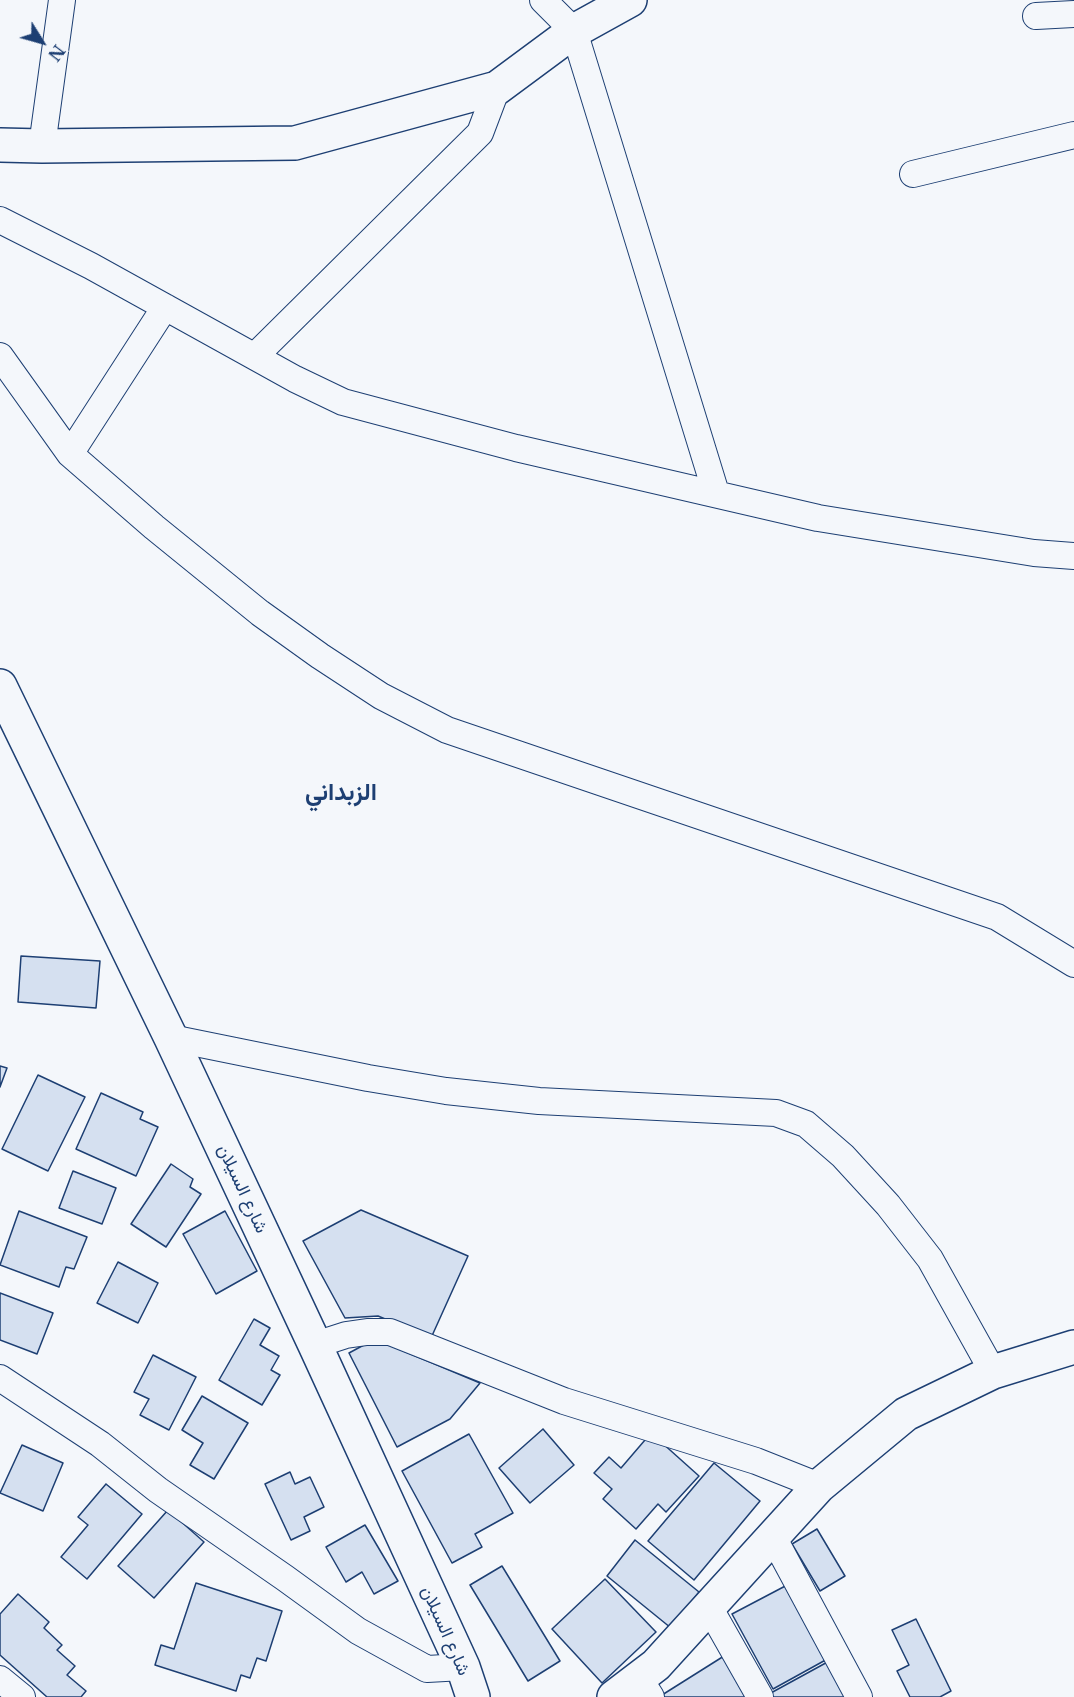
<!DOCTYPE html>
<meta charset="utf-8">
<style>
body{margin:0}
#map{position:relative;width:1074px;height:1697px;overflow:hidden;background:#f4f7fb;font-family:"Libre Baskerville",serif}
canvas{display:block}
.north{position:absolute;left:12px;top:12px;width:60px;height:60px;-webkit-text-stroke:4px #f4f7fb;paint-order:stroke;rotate:127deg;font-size:16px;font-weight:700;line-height:24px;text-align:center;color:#1d3f73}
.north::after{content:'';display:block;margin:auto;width:21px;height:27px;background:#1d3f73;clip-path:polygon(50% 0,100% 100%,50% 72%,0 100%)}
</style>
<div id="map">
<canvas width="1074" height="1697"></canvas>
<div class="north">N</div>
</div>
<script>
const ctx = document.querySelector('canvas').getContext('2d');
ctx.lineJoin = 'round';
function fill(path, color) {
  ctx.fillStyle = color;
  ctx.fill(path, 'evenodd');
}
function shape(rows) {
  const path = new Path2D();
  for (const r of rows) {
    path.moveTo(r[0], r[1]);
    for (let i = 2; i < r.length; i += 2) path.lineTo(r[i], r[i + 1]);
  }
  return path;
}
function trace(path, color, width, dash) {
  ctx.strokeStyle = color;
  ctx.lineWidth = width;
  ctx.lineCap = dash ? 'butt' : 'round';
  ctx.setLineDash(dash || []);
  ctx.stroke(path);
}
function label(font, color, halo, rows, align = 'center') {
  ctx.font = font + ' "Libre Baskerville",Vazirmatn,serif';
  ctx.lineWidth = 4.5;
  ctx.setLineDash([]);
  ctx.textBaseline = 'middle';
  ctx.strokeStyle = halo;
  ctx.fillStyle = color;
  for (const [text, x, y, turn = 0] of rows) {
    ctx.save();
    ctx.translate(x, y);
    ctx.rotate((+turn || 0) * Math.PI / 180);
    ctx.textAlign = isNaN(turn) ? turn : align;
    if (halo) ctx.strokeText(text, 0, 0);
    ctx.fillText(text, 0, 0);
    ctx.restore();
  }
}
const building = shape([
 [21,956,100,961,96,1008,18,1002,21,956],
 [0,1066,7,1068,0,1087,0,1066],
 [38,1075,85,1097,48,1171,2,1149,38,1075],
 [101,1093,143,1112,140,1119,158,1127,136,1176,76,1149,101,1093],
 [171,1164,193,1179,190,1187,201,1194,166,1247,131,1224,171,1164],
 [73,1171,116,1188,102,1224,59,1208,73,1171],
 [361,1210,468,1256,431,1338,378,1316,345,1318,303,1241,361,1210],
 [19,1211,87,1237,74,1269,66,1267,59,1287,0,1265,19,1211],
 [225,1211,257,1271,216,1294,183,1234,225,1211],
 [118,1262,158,1283,138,1323,97,1303,118,1262],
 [0,1293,53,1313,37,1354,0,1340,0,1293],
 [254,1319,270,1328,260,1345,279,1356,271,1370,280,1375,262,1405,219,1380,254,1319],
 [375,1339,480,1383,450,1419,397,1447,349,1353,375,1339],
 [153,1355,196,1377,169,1430,140,1415,149,1399,134,1392,153,1355],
 [202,1396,248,1423,214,1479,190,1465,203,1443,182,1430,202,1396],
 [543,1429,574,1465,530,1503,499,1468,543,1429],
 [651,1433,699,1476,666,1512,658,1504,636,1529,603,1499,612,1489,594,1473,609,1457,621,1468,651,1433],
 [469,1434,513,1513,475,1534,482,1547,452,1563,402,1471,469,1434],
 [22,1445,63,1463,43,1511,0,1493,22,1445],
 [714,1463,760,1501,694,1580,648,1541,714,1463],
 [290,1472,295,1484,310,1477,324,1507,304,1517,310,1531,291,1540,265,1484,290,1472],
 [106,1484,142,1514,87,1579,61,1557,88,1525,78,1517,106,1484],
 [168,1510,204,1542,154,1598,118,1566,168,1510],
 [365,1525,398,1581,374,1594,362,1572,346,1582,326,1547,365,1525],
 [817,1529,845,1576,820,1591,792,1544,817,1529],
 [635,1540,699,1592,671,1628,607,1576,635,1540],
 [502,1566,560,1661,528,1681,470,1585,502,1566],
 [605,1579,656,1632,602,1683,552,1629,605,1579],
 [196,1583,282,1611,266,1661,257,1658,250,1678,241,1675,236,1691,155,1665,161,1645,174,1649,196,1583],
 [791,1583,831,1657,773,1689,732,1614,791,1583],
 [18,1594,49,1622,44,1628,62,1645,57,1650,75,1666,67,1675,86,1691,81,1697,47,1697,0,1655,0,1614,18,1594],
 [916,1619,951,1691,940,1697,910,1697,897,1671,909,1665,892,1630,916,1619],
 [724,1656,749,1697,664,1697,662,1695,724,1656],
 [833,1659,851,1693,843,1697,771,1697,769,1694,833,1659]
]);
fill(building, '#d5e0f0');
trace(building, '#1d3f73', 1.5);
const street = shape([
 [543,0,574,31,716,493],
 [1036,16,1074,14],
 [42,146,62,0],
 [913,174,1074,135],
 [0,220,91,266,295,379,343,402,516,448,818,518,1034,553,1074,556],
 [0,356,70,454,154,527,260,613,320,656,381,696,447,730,997,917,1074,964],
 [255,356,480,133,497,88],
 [70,454,165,307],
 [171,1038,368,1078,446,1091,539,1101,776,1113,806,1124,843,1156,888,1205,930,1259,993,1372],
 [315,1345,346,1335,367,1332,390,1332,564,1401,756,1461,819,1486],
 [0,1378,100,1444,158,1490,285,1578,358,1631,427,1669,463,1667],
 [773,1537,859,1697],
 [709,1607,760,1697],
 [639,1678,651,1697],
 [0,1679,22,1697]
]);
const secondary = shape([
 [0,145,42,146,295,143,497,88,574,31,630,0],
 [0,686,171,1038,315,1345,463,1667,473,1697],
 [614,1697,656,1665,819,1486,906,1414,993,1372,1074,1347]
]);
trace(street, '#1d3f73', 28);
trace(secondary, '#1d3f73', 36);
trace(street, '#f4f7fb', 26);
trace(secondary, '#f4f7fb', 33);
label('18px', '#1d3f73', '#f4f7fb', [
 ["شارع السيلان",242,1189,65],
 ["شارع السيلان",445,1631,66]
]);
label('bold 24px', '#1d3f73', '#f4f7fb', [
 ["الزبداني",341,793]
]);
</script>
